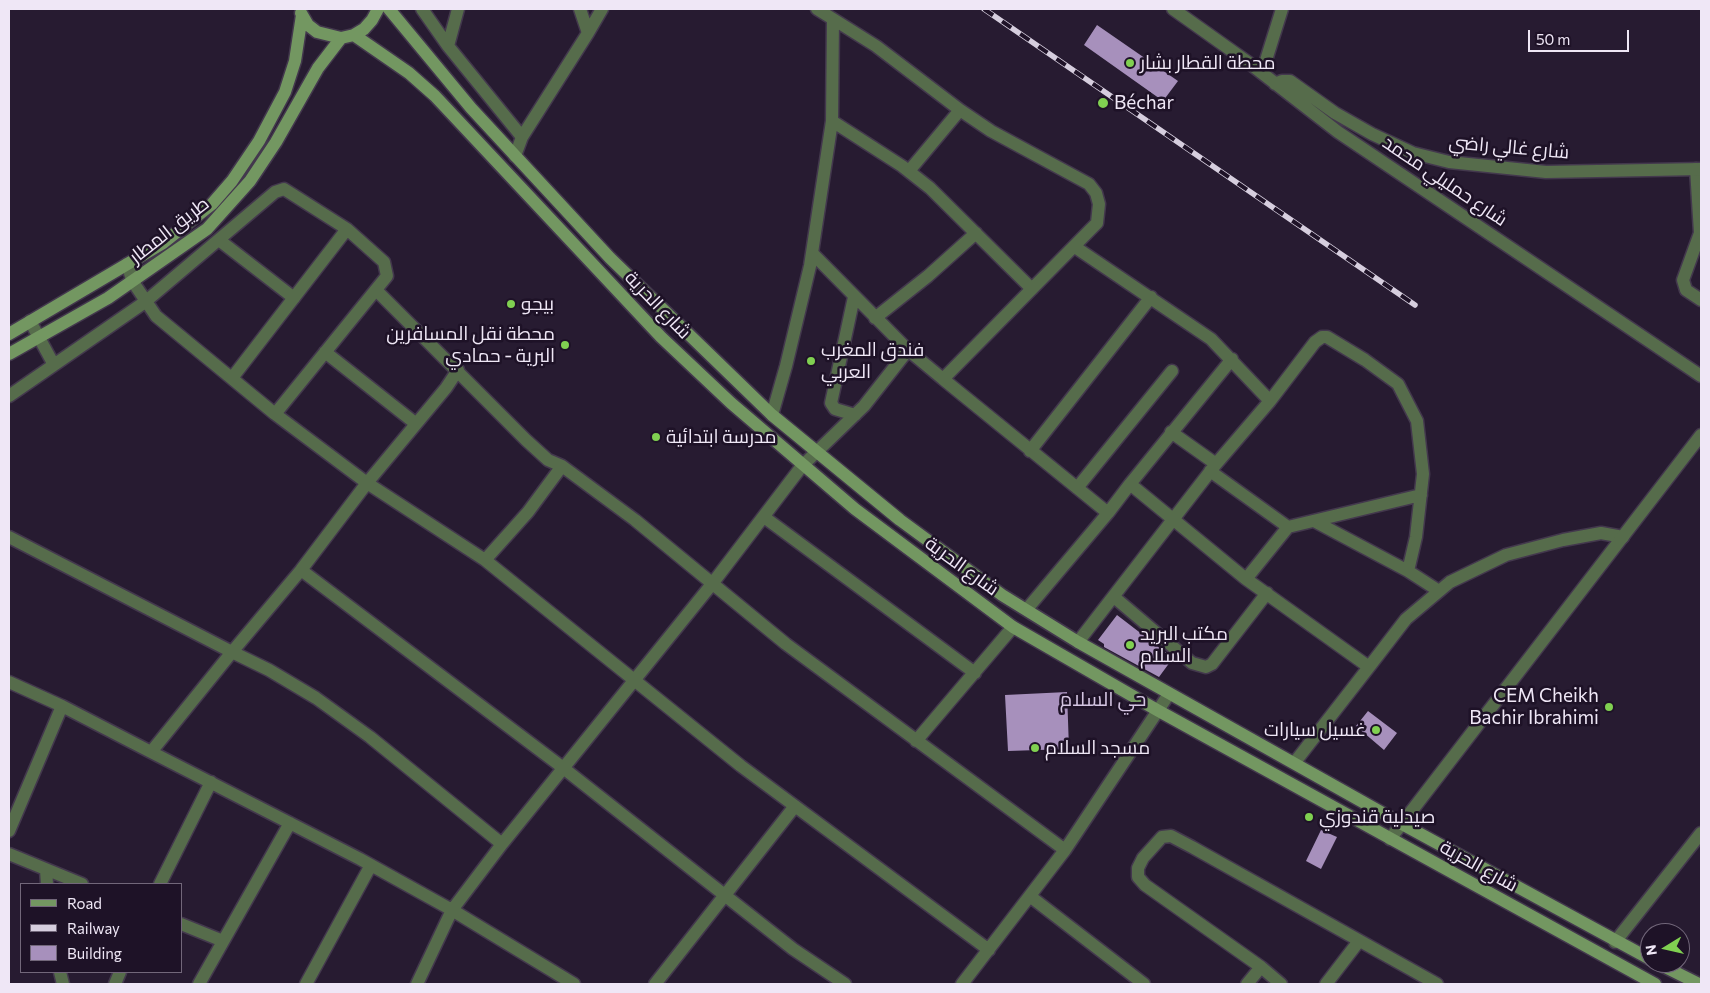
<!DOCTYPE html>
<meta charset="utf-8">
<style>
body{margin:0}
#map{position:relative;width:1710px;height:993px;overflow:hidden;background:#271b31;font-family:Commissioner,sans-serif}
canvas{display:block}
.frame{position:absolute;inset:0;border:10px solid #efe7f6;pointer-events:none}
.legend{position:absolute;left:20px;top:883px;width:162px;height:90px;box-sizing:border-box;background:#1e1227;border:1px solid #72677a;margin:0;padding:6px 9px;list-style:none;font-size:15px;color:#efe7f6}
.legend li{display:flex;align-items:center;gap:10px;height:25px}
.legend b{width:25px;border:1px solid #72677a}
.north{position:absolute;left:1640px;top:923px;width:50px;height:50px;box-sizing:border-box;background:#1e1227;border:1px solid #72677a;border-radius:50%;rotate:261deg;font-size:14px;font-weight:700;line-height:20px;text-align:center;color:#efe7f6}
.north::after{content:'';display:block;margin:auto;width:18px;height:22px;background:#80d051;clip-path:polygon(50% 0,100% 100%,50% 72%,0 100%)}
.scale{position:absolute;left:1528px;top:30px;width:101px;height:22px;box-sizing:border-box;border:2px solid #efe7f6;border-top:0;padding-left:6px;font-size:15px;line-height:18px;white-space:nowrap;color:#efe7f6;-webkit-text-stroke:4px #1e1227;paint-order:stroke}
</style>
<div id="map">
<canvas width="1710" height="993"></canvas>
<div class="frame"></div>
<ul class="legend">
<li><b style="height:6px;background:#739761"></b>Road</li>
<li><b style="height:6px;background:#d6cede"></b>Railway</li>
<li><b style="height:14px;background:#a790bc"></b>Building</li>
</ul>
<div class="north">N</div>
<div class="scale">50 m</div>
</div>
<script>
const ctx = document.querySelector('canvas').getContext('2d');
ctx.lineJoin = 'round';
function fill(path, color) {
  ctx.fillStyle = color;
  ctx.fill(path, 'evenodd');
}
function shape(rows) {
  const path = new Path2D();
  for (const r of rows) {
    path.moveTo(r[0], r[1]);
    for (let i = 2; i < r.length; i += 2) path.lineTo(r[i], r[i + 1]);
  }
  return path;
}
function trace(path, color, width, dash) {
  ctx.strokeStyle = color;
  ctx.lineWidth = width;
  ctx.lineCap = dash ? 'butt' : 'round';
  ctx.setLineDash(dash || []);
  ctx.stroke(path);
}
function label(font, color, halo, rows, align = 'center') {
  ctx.font = font + ' Commissioner,Cairo,sans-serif';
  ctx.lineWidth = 5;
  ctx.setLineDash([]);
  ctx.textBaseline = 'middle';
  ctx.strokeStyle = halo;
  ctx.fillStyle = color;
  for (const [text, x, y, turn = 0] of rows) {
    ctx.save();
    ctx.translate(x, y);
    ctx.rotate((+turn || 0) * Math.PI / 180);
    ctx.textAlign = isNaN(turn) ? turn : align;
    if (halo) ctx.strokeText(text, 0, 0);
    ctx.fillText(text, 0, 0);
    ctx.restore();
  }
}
fill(shape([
 [1097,25,1178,81,1163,101,1084,45],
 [1117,615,1173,658,1159,677,1104,647,1104,644,1098,640],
 [1067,692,1069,749,1008,751,1005,695],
 [1368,711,1397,733,1384,750,1356,726],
 [1321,830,1337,837,1321,869,1306,861]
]), '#a790bc');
const minor = shape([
 [422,9,448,46,522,137],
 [833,19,876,46,960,110,991,131,1089,184,1096,193,1099,204,1097,223,1090,230,943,379,908,350],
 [588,33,602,9],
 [448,46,458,9],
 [832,121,902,166,930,188,1032,289],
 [515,156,522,137,588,33,580,9],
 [1696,169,1700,233,1683,280,1686,290,1701,300],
 [909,171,960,110],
 [219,240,294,298],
 [1075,247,1211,339,1270,401,1216,464,1078,642],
 [127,264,133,282,156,316,275,414,367,483,485,560,741,766,989,950],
 [377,291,526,440,548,460,562,466,635,520,786,644,1065,850],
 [854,297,831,403,835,409,855,415],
 [875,318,928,276,976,233],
 [30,321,54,365],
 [325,352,415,423],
 [458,370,446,388,367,483,301,570,232,652,269,670,316,698,370,737,502,844],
 [232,378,347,229],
 [943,379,1108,513,1027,609],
 [9,396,145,302,275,192,284,189,347,229,384,262,387,276,275,414],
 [1270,401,1315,342,1322,337,1327,337,1365,360,1398,384,1417,421,1423,474,1416,537,1408,571,1314,521],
 [772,415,786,366,810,266,832,121,833,19,817,9],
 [1171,432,1216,464],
 [1030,451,1151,297],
 [1210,471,1288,527,1246,579],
 [1130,484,1232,359],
 [1077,488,1172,371],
 [1108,513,1130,484,1246,579,1369,667,1295,762],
 [764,517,975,673],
 [1288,527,1421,495],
 [9,537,232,652,151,752,62,706],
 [485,560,528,512,562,466],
 [301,570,562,767,793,949,845,984],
 [1408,571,1439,591],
 [1114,597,1192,663,1206,667,1212,664,1267,593],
 [1369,667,1406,619,1450,582,1506,555,1563,540,1601,533,1623,537],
 [9,682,62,706,9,831],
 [916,741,1013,627],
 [151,752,360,859,452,910,574,984],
 [9,854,82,884],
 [46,870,47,884],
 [160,884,211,782],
 [1031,897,1144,984],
 [181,924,223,941],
 [1615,942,1701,833],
 [1261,967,1145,885,1138,877,1138,868,1143,858,1162,837,1171,836,1192,847,1437,984],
 [60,972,63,984],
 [115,984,120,972],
 [199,984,290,823],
 [306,984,371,865],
 [417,984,452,910,502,844,712,584,802,466,864,406,908,350,812,253],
 [655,984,795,806],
 [962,984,1065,850,1169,694],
 [1247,984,1261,967,1281,984],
 [1326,984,1359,941]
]);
const tertiary = shape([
 [1173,9,1249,63,1338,132,1701,376],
 [1262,73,1282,9],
 [1275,84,1282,81,1290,81,1335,113,1372,134,1413,153,1449,162,1546,172,1701,169],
 [1390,839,1701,435]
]);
const secondary = shape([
 [389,9,471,108,610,258,772,415,900,520,1002,595,1078,642,1402,824,1650,959],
 [301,13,308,25,317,32,341,38,354,35,364,29,372,20,378,9],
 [354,35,409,73,435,96,661,337,731,403,855,509,1013,627,1157,710,1655,984],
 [9,334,163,243,212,204,232,181,259,141,285,92,295,61,302,15],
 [9,354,108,298,207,229,250,181,276,142,318,68,341,38],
 [1657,963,1699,984]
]);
trace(minor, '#43384d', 15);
trace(tertiary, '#43384d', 15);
trace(secondary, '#43384d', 15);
trace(minor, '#566c4b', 12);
trace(tertiary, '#566c4b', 12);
trace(secondary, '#739761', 12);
const rail = shape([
 [984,9,1415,305]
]);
trace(rail, '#d6cede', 5.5);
trace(rail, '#1e1227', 4, [11]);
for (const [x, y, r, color] of [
 [1130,63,5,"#80d051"],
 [1103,103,6,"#80d051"],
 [511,304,5,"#80d051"],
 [565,345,5,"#80d051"],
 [811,361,5,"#80d051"],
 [656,437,5,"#80d051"],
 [1130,645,5,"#80d051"],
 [1609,707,5,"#80d051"],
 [1376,730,5,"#80d051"],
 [1035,748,5,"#80d051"],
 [1309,817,5,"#80d051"]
]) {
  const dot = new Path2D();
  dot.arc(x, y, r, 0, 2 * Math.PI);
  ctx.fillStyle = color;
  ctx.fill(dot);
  trace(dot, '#1e1227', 2);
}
label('19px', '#efe7f6', '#1e1227', [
 ["محطة القطار بشار",1140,63],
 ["Béchar",1114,103],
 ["بيجو",521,304],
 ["محطة نقل المسافرين",555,334,"right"],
 ["البرية - حمادي",555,356,"right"],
 ["فندق المغرب",821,350],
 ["العربي",821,372],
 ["مدرسة ابتدائية",666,437],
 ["مكتب البريد",1140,634],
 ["السلام",1140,656],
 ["CEM Cheikh",1599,696,"right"],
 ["Bachir Ibrahimi",1599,718,"right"],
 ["غسيل سيارات",1366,730,"right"],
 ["مسجد السلام",1045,748],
 ["صيدلية قندوزي",1319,817]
], 'left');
label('19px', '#efe7f6', '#1e1227', [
 ["شارع غالي راضي",1509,147,5],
 ["شارع حمليلي محمد",1445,181,34],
 ["طريق المطار",169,230,-38],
 ["شارع الحرية",658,305,46],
 ["شارع الحرية",962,566,36],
 ["شارع الحرية",1479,866,29]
]);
label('20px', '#d3c4e1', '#1e1227', [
 ["حي السلام",1103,699]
]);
</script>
